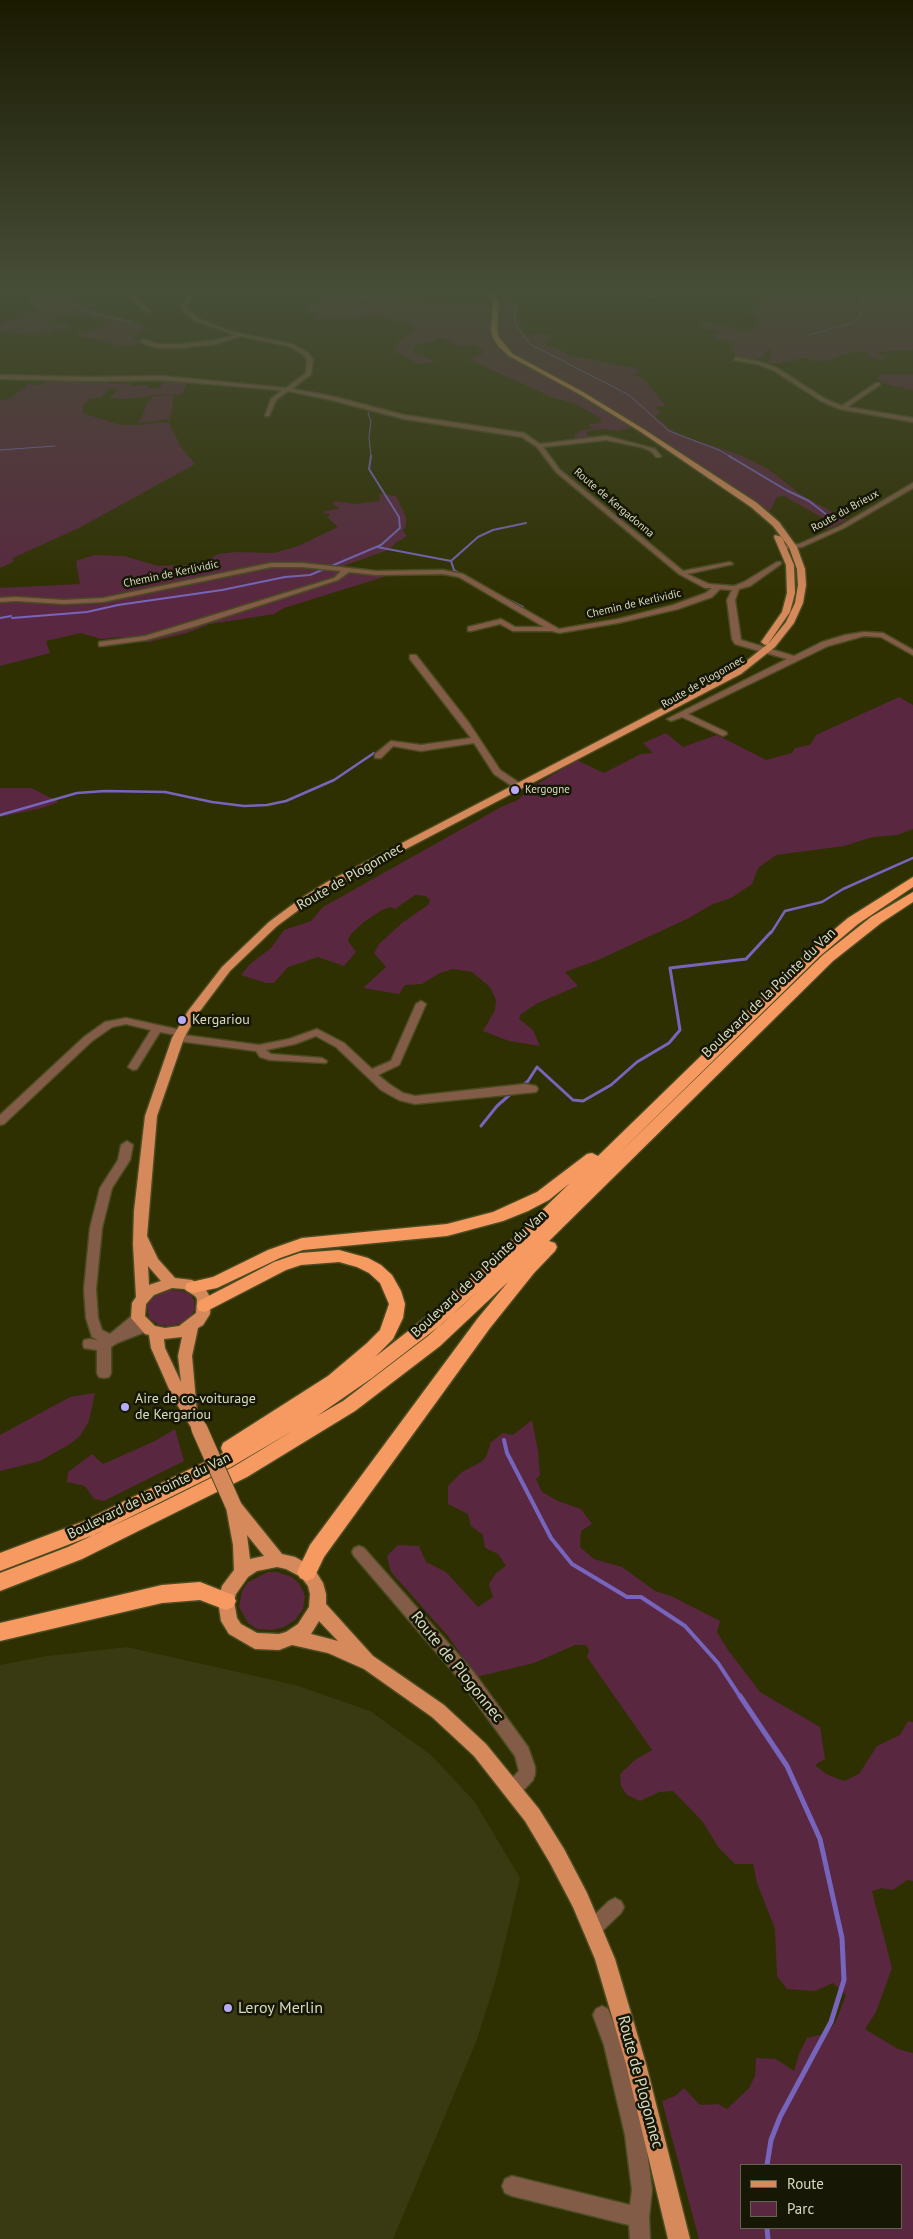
<!DOCTYPE html>
<style>
body{margin:0}
#map{position:relative;width:913px;height:2239px;overflow:hidden;background:#2f3001;font-family:"PT Sans",sans-serif}
canvas{display:block}
.legend{position:absolute;left:740px;top:2164px;width:162px;height:65px;box-sizing:border-box;background:#161705;border:1px solid #646551;margin:0;padding:6px 9px;list-style:none;font-size:15px;color:#d8dac2}
.legend li{display:flex;align-items:center;gap:10px;height:25px}
.legend b{width:25px;border:1px solid #646551}
</style>
<div id="map">
<canvas width="913" height="2239"></canvas>
<ul class="legend">
<li><b style="height:6px;background:#d6895b"></b>Route</li>
<li><b style="height:14px;background:#592740"></b>Parc</li>
</ul>
</div>
<script>
const ctx = document.querySelector('canvas').getContext('2d');
ctx.lineJoin = 'round';
function fill(path, color) {
  ctx.fillStyle = color;
  ctx.fill(path, 'evenodd');
}
function shape(rows) {
  const path = new Path2D();
  for (const r of rows) {
    path.moveTo(r[0], r[1]);
    for (let i = 2; i < r.length; i += 2) path.lineTo(r[i], r[i + 1]);
  }
  return path;
}
function trace(path, color, width, dash) {
  ctx.strokeStyle = color;
  ctx.lineWidth = width;
  ctx.lineCap = dash ? 'butt' : 'round';
  ctx.setLineDash(dash || []);
  ctx.stroke(path);
}
function label(font, color, halo, rows, align = 'center') {
  ctx.font = font + ' "PT Sans",sans-serif';
  ctx.lineWidth = 5;
  ctx.setLineDash([]);
  ctx.textBaseline = 'middle';
  ctx.strokeStyle = halo;
  ctx.fillStyle = color;
  for (const [text, x, y, turn = 0] of rows) {
    ctx.save();
    ctx.translate(x, y);
    ctx.rotate((+turn || 0) * Math.PI / 180);
    ctx.textAlign = isNaN(turn) ? turn : align;
    if (halo) ctx.strokeText(text, 0, 0);
    ctx.fillText(text, 0, 0);
    ctx.restore();
  }
}
fill(shape([
 [127,1647,295,1685,370,1711,431,1755,474,1801,520,1878,496,1979,476,2042,393,2239,0,2239,0,1665,47,1656]
]), '#393a12');
fill(shape([
 [24,291,58,291,90,310,137,322,148,330,132,337,139,341,139,343,129,347,112,344,74,335,112,323,68,312,64,316,52,321,56,323,69,324,71,328,56,329,49,333,33,335,8,333,0,331,0,324,5,321,14,320,18,316,41,310,30,304],
 [338,291,396,291,392,294,393,297,408,299,502,305,500,297,494,291,514,291,510,293,510,296,518,307,522,332,529,336,541,333,552,336,546,345,560,350,569,355,639,369,639,372,633,375,643,378,666,406,656,407,660,413,655,416,669,428,683,436,740,455,768,469,800,494,847,520,827,530,828,521,784,496,777,497,770,511,641,426,617,431,603,429,588,431,586,434,594,438,580,439,575,438,574,436,581,430,593,429,588,424,601,423,600,418,574,403,554,398,470,360,474,356,483,354,483,350,475,345,461,347,442,338,429,342,414,346,413,352,436,361,425,364,415,363,395,350,395,345,415,329,413,325,379,317,317,320,313,319,317,314,305,311,312,304,342,292],
 [769,291,913,291,913,350,875,352,888,357,883,360,874,359,865,355,869,354,867,352,854,351,827,361,814,361,804,358,782,363,767,363,773,350,768,350,764,354,764,357,758,359,741,358,735,354,730,347,734,345,733,343,714,339,716,337,711,335,719,331,703,328,698,325,709,321,714,324,746,331,756,327,759,325,760,320,750,312,759,311,758,305],
 [881,374,913,374,913,390,885,384,877,378],
 [168,379,198,381,187,383,182,394,155,395,125,399,110,398,118,389,110,388,100,398,88,398,90,400,84,404,82,413,120,425,143,425,160,422,168,423,169,419,139,423,147,404,153,396,174,395,169,423,181,447,195,464,79,528,13,558,13,562,0,568,0,401,11,398,28,384,42,385,47,381,99,383,100,381,110,380,109,384,131,383,132,386,146,385,149,386,148,388,158,389],
 [380,494,396,496,406,517,406,525,403,531,407,536,397,542,388,550,340,567,393,574,284,608,274,614,210,624,187,633,149,642,133,642,120,637,101,639,81,633,46,641,50,653,0,666,0,588,80,584,76,561,94,555,124,556,158,566,180,565,206,566,208,559,219,554,236,552,274,553,298,546,338,527,327,517,331,515,322,512,340,508,334,505,334,501,355,504,379,501],
 [899,697,913,705,913,829,897,835,873,837,844,846,776,855,758,868,752,884,731,898,713,904,689,918,598,960,565,972,578,986,538,1003,521,1014,519,1019,533,1030,540,1046,509,1041,483,1031,495,1010,496,1000,490,987,472,972,453,969,440,973,422,984,405,985,399,994,363,988,386,967,374,953,379,944,402,923,428,905,430,900,426,896,415,895,395,909,390,907,382,910,365,921,351,934,348,941,356,952,344,966,318,957,288,967,274,983,266,983,241,975,250,964,271,948,284,930,311,921,323,907,501,807,518,800,529,789,577,760,604,773,641,754,653,753,643,743,666,733,683,747,717,735,766,760,792,753,795,748,810,745,816,735],
 [0,788,31,788,59,802,42,808,0,817],
 [170,1290,182,1291,190,1294,194,1300,195,1309,191,1316,183,1323,170,1326,159,1325,149,1318,147,1306,154,1296],
 [95,1393,89,1421,80,1436,70,1444,40,1461,0,1471,0,1435,70,1397],
 [532,1420,538,1451,540,1475,536,1479,542,1492,558,1501,581,1509,592,1524,581,1531,580,1547,594,1559,622,1567,655,1591,671,1596,720,1621,717,1632,728,1650,760,1692,820,1727,825,1759,815,1765,826,1774,844,1781,859,1774,877,1746,900,1735,908,1721,913,1722,913,1881,907,1880,893,1890,882,1888,872,1891,892,1968,876,2012,865,2029,898,2049,913,2053,913,2239,699,2239,662,2101,675,2096,684,2088,700,2105,718,2104,727,2109,749,2088,755,2076,756,2058,776,2059,794,2071,799,2054,807,2038,828,2033,836,2021,846,1995,833,1983,815,1991,787,1989,777,1976,775,1929,757,1883,753,1864,735,1864,718,1847,703,1822,673,1791,659,1792,640,1801,627,1795,621,1786,620,1774,635,1760,652,1750,587,1657,589,1650,586,1645,575,1645,534,1663,476,1677,448,1636,391,1572,387,1556,398,1545,419,1546,426,1562,446,1572,478,1607,493,1597,489,1584,496,1573,506,1566,498,1554,485,1548,483,1535,471,1526,468,1514,448,1504,448,1486,462,1472,481,1462,486,1457,491,1442,503,1433,513,1435],
 [742,2165,902,2165,902,2228,742,2228],
 [175,1429,184,1461,104,1501,94,1499,85,1486,67,1482,68,1472,92,1454,103,1464,155,1441],
 [268,1572,277,1572,292,1577,299,1583,305,1596,303,1609,295,1620,284,1627,272,1630,257,1629,248,1623,239,1607,242,1591,248,1582]
]), '#592740');
trace(shape([
 [50,291,92,313,131,322],
 [496,291,502,291],
 [512,291,515,304,515,324,530,344,629,395,669,431,719,450,731,457],
 [347,304,383,291],
 [809,335,852,323,860,316,864,291],
 [0,450,55,446],
 [371,457,369,437,371,421,368,414,371,410]
]), '#7765bd', 1);
trace(shape([
 [729,456,786,490,809,501,832,519],
 [377,547,451,561,478,537,493,530,526,523],
 [451,561,454,570,463,575],
 [499,595,523,607],
 [0,618,11,616],
 [12,618,87,612,118,605,222,590,285,577,310,575,381,545,400,528,399,517,369,469,371,456]
]), '#7765bd', 2);
trace(shape([
 [0,815,77,793,105,791,165,792,212,802,244,806,267,805,286,801,334,780,374,753],
 [771,933,785,911,822,902,843,889,913,858]
]), '#7765bd', 2.5);
trace(shape([
 [522,1086,528,1081,537,1067,573,1100,583,1101,611,1085,637,1062,669,1043,680,1030,670,968,746,959,771,932],
 [481,1126,497,1106,513,1092]
]), '#7765bd', 3);
trace(shape([
 [504,1440,507,1453,551,1538,572,1564,627,1597,641,1597,685,1626,718,1663,741,1698]
]), '#7765bd', 4);
trace(shape([
 [740,1696,787,1766,820,1839,842,1938,844,1980,831,2022,780,2117,771,2140,767,2165],
 [767,2228,768,2239]
]), '#7765bd', 5);
const minor = shape([
 [130,291,135,291,134,295,150,310,150,312,146,312,130,297,129,293,130,291],
 [196,291,201,291,191,299,185,306,199,319,228,331,292,344,307,352,313,359,311,374,292,389,331,396,404,415,524,433,540,444,606,436,655,449,661,456,660,457,656,457,651,451,641,447,606,440,543,447,560,470,683,571,730,562,733,564,687,574,709,584,734,586,744,582,777,562,781,562,781,564,750,586,739,589,735,600,741,640,794,656,822,642,845,635,864,632,883,633,913,650,913,655,881,637,864,636,828,646,688,714,726,732,727,734,723,736,682,717,671,721,667,719,787,659,735,644,732,639,727,600,732,590,720,589,712,597,678,609,618,623,559,633,552,631,513,631,500,624,471,631,468,631,468,627,501,619,515,627,544,627,459,577,443,574,376,575,349,572,338,580,193,627,146,640,102,646,99,646,99,642,145,636,334,578,341,571,302,567,271,567,103,602,64,604,16,601,0,602,0,598,16,597,64,600,103,598,271,563,302,563,376,571,443,570,463,574,559,629,618,619,673,605,706,593,712,588,705,588,679,574,556,472,537,447,522,437,404,419,331,400,288,391,276,400,269,416,265,416,271,399,282,390,279,390,162,380,91,381,0,379,0,375,91,377,162,376,286,388,306,373,307,359,303,354,288,346,241,336,216,344,182,348,157,348,140,342,142,339,157,344,182,344,216,340,236,335,195,321,184,312,181,306,187,297,196,291],
 [638,291,645,291,659,297,655,298,638,291],
 [736,357,760,362,777,368,825,399,842,406,876,383,880,383,880,385,847,407,913,418,913,422,840,409,821,401,773,370,757,364,734,360,736,357],
 [913,483,913,488,844,528,802,547,784,549,781,547,784,545,799,544,840,526,913,483],
 [410,655,416,655,469,723,500,770,521,784,521,788,515,788,494,774,474,743,421,751,393,746,381,758,375,758,375,754,391,741,421,745,471,738,410,659,410,655],
 [421,1001,426,1004,400,1063,399,1065,378,1075,389,1084,403,1093,415,1096,525,1084,536,1086,538,1089,536,1092,415,1104,399,1100,381,1090,336,1047,316,1036,295,1044,266,1050,271,1054,322,1058,327,1061,326,1063,270,1060,260,1057,256,1051,178,1041,173,1038,176,1035,160,1032,137,1069,133,1070,128,1067,151,1030,126,1024,112,1027,92,1041,4,1124,0,1125,0,1115,84,1037,105,1022,126,1018,185,1031,186,1033,184,1035,259,1045,289,1039,317,1029,344,1043,372,1069,391,1061,416,1004,421,1001],
 [127,1141,133,1145,130,1160,112,1188,102,1228,96,1289,98,1318,102,1330,110,1334,133,1315,138,1313,143,1315,144,1318,140,1324,145,1322,150,1324,151,1327,150,1330,117,1343,111,1347,111,1373,109,1377,104,1378,99,1377,97,1373,97,1350,84,1348,83,1344,84,1340,89,1339,98,1340,92,1337,86,1318,84,1289,90,1228,100,1188,118,1160,121,1145,127,1141],
 [359,1546,364,1548,472,1670,528,1747,535,1767,535,1774,533,1780,519,1795,513,1797,507,1795,505,1789,507,1783,519,1771,515,1756,460,1680,354,1556,352,1552,354,1548,359,1546],
 [615,1898,621,1901,624,1907,621,1913,599,1934,593,1937,587,1934,584,1928,587,1922,609,1901,615,1898],
 [602,2006,608,2009,622,2045,645,2135,652,2190,649,2217,650,2239,630,2239,629,2225,512,2196,505,2193,502,2186,505,2179,512,2176,630,2205,632,2190,625,2135,604,2045,593,2015,596,2009,602,2006]
]);
const major = shape([
 [486,291,492,291,499,303,497,330,499,338,513,354,583,392,645,430,757,503,779,522,797,547,805,569,806,585,803,603,794,623,775,647,741,674,335,886,308,903,277,926,230,971,197,1015,184,1038,157,1116,147,1236,158,1259,175,1278,192,1280,205,1288,211,1299,210,1314,203,1325,198,1328,192,1356,197,1412,207,1428,204,1432,199,1434,194,1432,173,1398,151,1348,149,1335,145,1334,131,1318,132,1303,136,1297,133,1244,134,1211,145,1116,172,1038,188,1011,222,967,269,922,300,899,327,882,735,670,769,643,786,622,795,603,798,585,797,569,789,547,773,526,751,507,641,432,579,394,509,356,499,347,493,338,491,330,493,303,486,291],
 [148,1266,161,1281,149,1285,148,1266],
 [172,1288,184,1289,195,1296,197,1299,196,1313,179,1326,165,1328,155,1326,145,1316,146,1304,154,1295,172,1288],
 [182,1337,178,1356,181,1382,165,1348,164,1339,182,1337],
 [775,535,782,537,794,565,795,593,790,612,768,644,765,645,761,642,782,612,787,593,786,565,774,537,775,535],
 [234,1500,240,1502,282,1554,295,1557,313,1567,323,1583,326,1594,326,1604,373,1656,444,1705,486,1744,539,1809,564,1849,587,1893,615,1959,646,2064,690,2239,668,2239,626,2064,595,1959,573,1907,550,1863,525,1821,474,1756,432,1717,364,1669,328,1653,292,1645,279,1650,255,1649,229,1634,221,1621,218,1601,222,1586,234,1570,233,1545,226,1507,228,1502,234,1500],
 [247,1535,264,1556,250,1559,247,1535],
 [277,1567,286,1569,301,1577,308,1586,310,1594,309,1607,298,1624,286,1632,279,1634,257,1633,241,1624,237,1618,234,1601,236,1594,248,1577,257,1571,277,1567],
 [319,1621,338,1641,311,1634,319,1621]
]);
const highway = shape([
 [913,877,913,887,858,924,820,956,613,1159,823,955,871,917,913,892,913,902,881,923,833,961,549,1241,555,1243,557,1247,555,1251,534,1273,490,1328,324,1557,314,1578,307,1581,300,1578,297,1572,310,1545,478,1318,508,1282,440,1346,355,1411,247,1477,82,1559,0,1591,0,1573,68,1547,159,1504,233,1467,294,1430,231,1467,96,1534,0,1571,0,1553,82,1522,223,1453,221,1448,223,1443,328,1376,366,1344,380,1330,389,1304,380,1283,369,1273,357,1267,339,1262,301,1265,286,1270,205,1312,199,1311,197,1306,199,1301,274,1262,300,1253,339,1250,368,1258,381,1265,392,1275,401,1291,405,1304,403,1318,393,1339,375,1357,430,1314,492,1259,570,1183,549,1200,528,1211,503,1221,447,1236,303,1250,280,1258,217,1288,193,1293,187,1291,185,1287,187,1283,213,1277,268,1250,302,1238,447,1224,493,1212,537,1192,587,1154,592,1153,598,1156,810,950,848,918,913,877],
 [479,1290,462,1306,428,1336,343,1401,317,1416,372,1378,442,1324,479,1290],
 [200,1582,233,1595,236,1601,233,1607,226,1610,200,1600,162,1603,0,1641,0,1623,162,1585,200,1582]
]);
trace(minor, '#4a4b20', 3);
trace(major, '#4a4b20', 3);
trace(highway, '#4a4b20', 3);
fill(minor, '#825c46');
fill(major, '#d6895b');
fill(highway, '#f79a62');
const majorBridge = shape([
 [199,1428,234,1507]
]);
trace(majorBridge, '#4a4b20', 18, []);
trace(majorBridge, '#d6895b', 16);
const sky = ctx.createLinearGradient(0, 0, 0, 605);
sky.addColorStop(0, '#1a1a01');
sky.addColorStop(0.48, '#474e38');
sky.addColorStop(1, '#474e3800');
ctx.fillStyle = sky;
ctx.fillRect(0, 0, 913, 605);
for (const [x, y, r, color] of [
 [515,790,5,"#b7abf7"],
 [182,1020,5,"#b7abf7"],
 [125,1407,5,"#b7abf7"],
 [228,2008,5,"#b7abf7"]
]) {
  const dot = new Path2D();
  dot.arc(x, y, r, 0, 2 * Math.PI);
  ctx.fillStyle = color;
  ctx.fill(dot);
  trace(dot, '#161705', 2);
}
label('11px', '#d8dac2', '#161705', [
 ["Route de Kergadonna",614,503,40],
 ["Route du Brieux",845,511,-29],
 ["Chemin de Kerlividic",171,574,-12],
 ["Chemin de Kerlividic",634,604,-13],
 ["Route de Plogonnec",703,682,-30]
]);
label('11px', '#d8dac2', '#161705', [
 ["Kergogne",525,790]
], 'left');
label('14px', '#d8dac2', '#161705', [
 ["Route de Plogonnec",350,877,-30],
 ["Boulevard de la Pointe du Van",769,993,-44],
 ["Boulevard de la Pointe du Van",479,1274,-43],
 ["Boulevard de la Pointe du Van",149,1496,-26]
]);
label('14px', '#d8dac2', '#161705', [
 ["Kergariou",192,1020],
 ["Aire de co-voiturage",135,1399],
 ["de Kergariou",135,1415]
], 'left');
label('16px', '#d8dac2', '#161705', [
 ["Route de Plogonnec",457,1667,51],
 ["Route de Plogonnec",640,2082,75]
]);
label('16px', '#d8dac2', '#161705', [
 ["Leroy Merlin",238,2008]
], 'left');
</script>
